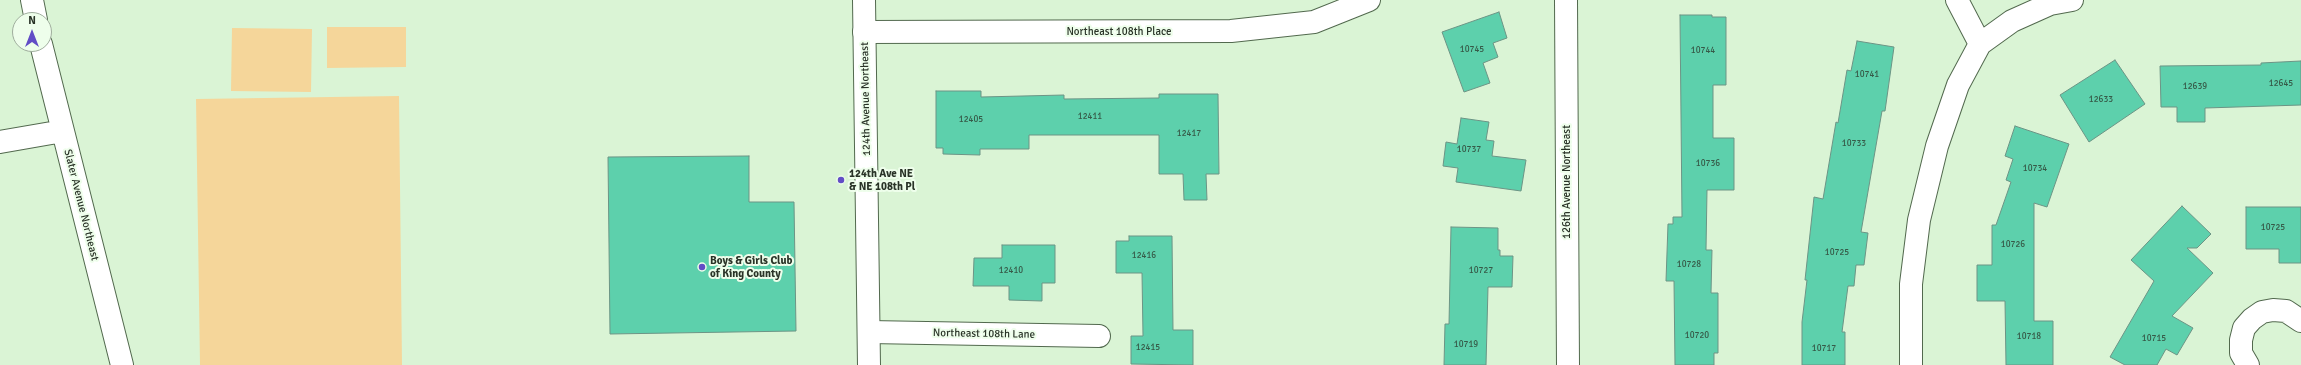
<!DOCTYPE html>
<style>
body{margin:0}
#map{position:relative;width:2301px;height:365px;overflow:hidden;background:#daf4d5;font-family:Signika,sans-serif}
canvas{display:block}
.north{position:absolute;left:12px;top:12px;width:40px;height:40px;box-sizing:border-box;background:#eefeeb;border:1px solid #9fad9d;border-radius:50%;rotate:0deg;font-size:11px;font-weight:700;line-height:16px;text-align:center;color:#293327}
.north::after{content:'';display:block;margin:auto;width:14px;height:18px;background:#624dc6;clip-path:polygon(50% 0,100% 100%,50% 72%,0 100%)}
</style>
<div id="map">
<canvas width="2301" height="365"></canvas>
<div class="north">N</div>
</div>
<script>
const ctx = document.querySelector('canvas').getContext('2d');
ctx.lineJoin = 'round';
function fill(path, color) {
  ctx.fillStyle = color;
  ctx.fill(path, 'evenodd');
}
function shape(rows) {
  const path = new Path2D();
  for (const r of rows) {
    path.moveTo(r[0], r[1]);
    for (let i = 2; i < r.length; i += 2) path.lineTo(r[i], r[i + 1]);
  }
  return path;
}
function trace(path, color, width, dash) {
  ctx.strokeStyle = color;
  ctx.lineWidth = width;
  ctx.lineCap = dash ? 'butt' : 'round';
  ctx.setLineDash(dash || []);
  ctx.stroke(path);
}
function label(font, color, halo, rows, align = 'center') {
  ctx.font = font + ' Signika,sans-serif';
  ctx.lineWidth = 4;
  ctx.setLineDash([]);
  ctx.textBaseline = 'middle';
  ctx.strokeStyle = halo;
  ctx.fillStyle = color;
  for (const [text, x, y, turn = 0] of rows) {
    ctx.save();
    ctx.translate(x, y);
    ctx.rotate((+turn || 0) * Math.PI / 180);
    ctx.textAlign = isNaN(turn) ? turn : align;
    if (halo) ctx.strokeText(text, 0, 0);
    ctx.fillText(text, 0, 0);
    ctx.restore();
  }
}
fill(shape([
 [327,27,406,27,406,67,327,68],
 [232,28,312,29,311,92,231,91],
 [399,96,402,365,200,365,196,99]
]), '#f5d69a');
const building = shape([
 [1499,12,1507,38,1493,43,1498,57,1483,63,1490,83,1464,92,1442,32,1499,12],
 [1680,15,1712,15,1712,17,1726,17,1726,85,1713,85,1713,138,1734,138,1734,190,1707,190,1706,250,1712,250,1711,293,1718,293,1718,353,1714,353,1714,365,1675,365,1674,281,1666,281,1668,224,1673,224,1673,217,1682,217,1680,15],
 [1857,41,1894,47,1885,111,1882,111,1861,232,1868,233,1864,265,1856,265,1854,286,1848,286,1842,332,1845,332,1845,365,1802,365,1802,322,1807,280,1805,280,1814,197,1823,199,1836,122,1838,123,1847,70,1851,71,1857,41],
 [2115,60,2145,104,2089,142,2060,95,2115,60],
 [2301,61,2301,105,2205,108,2205,122,2177,122,2177,107,2161,107,2160,66,2261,65,2261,63,2301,61],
 [936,91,981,91,981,97,1064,95,1064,99,1159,98,1159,94,1218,94,1219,174,1206,174,1207,200,1184,200,1183,174,1159,174,1159,135,1029,135,1029,149,980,149,980,155,943,154,943,148,936,148,936,91],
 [1461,118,1489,122,1486,140,1494,141,1492,156,1526,160,1521,191,1456,182,1458,168,1443,166,1446,142,1457,144,1461,118],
 [2015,126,2069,144,2047,207,2034,203,2034,321,2053,321,2053,365,2006,365,2005,301,1977,301,1977,265,1992,265,1992,225,1996,225,2011,182,2006,180,2013,159,2005,156,2015,126],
 [749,156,749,202,794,202,796,331,610,334,608,157,749,156],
 [2182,206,2211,234,2197,248,2187,248,2213,273,2172,316,2193,328,2177,355,2166,349,2157,365,2125,365,2110,357,2154,281,2131,260,2182,206],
 [2246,207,2301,207,2301,263,2279,263,2279,249,2246,249,2246,207],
 [1451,227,1498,228,1498,250,1500,250,1500,256,1513,256,1512,287,1488,287,1486,365,1444,365,1445,324,1449,324,1451,227],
 [1129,236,1172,236,1173,330,1193,330,1193,365,1131,364,1131,336,1143,336,1142,273,1116,273,1116,241,1129,241,1129,236],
 [1002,245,1055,245,1055,283,1042,283,1042,301,1009,300,1009,286,973,286,974,258,1002,258,1002,245]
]);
fill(building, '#5dd0ac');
trace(building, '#6c9485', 1);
const street = shape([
 [32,0,36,20],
 [1566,0,1568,365],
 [1957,0,1980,44],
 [864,32,1231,31,1314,22,1369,0],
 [41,44,122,365],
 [0,142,63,131],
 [869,332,1099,336],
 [1911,365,1911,284,1919,220,1937,146,1958,85,1980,44,2012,21,2050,4,2072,0],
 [2248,365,2241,353,2241,340,2244,328,2252,319,2262,312,2273,310,2286,311,2301,321]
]);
const secondary = shape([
 [864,0,869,365]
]);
trace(street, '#52694e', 24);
trace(secondary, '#52694e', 24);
trace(street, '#fff', 22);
trace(secondary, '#fff', 22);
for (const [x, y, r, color] of [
 [841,180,4,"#624dc6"],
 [702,267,4,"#624dc6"]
]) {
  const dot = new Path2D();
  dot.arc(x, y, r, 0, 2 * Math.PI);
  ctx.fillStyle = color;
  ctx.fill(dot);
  trace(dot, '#eefeeb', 1.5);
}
label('9px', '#365a48', null, [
 ["10745",1472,50],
 ["10744",1703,51],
 ["10741",1867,75],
 ["12645",2281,84],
 ["12639",2195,87],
 ["12633",2101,100],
 ["12411",1090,117],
 ["12405",971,120],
 ["12417",1189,134],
 ["10733",1854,144],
 ["10737",1469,150],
 ["10736",1708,164],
 ["10734",2035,169],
 ["10725",2273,228],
 ["10726",2013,245],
 ["10725",1837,253],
 ["12416",1144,256],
 ["10728",1689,265],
 ["12410",1011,271],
 ["10727",1481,271],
 ["10720",1697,336],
 ["10718",2029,337],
 ["10715",2154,339],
 ["10719",1466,345],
 ["12415",1148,348],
 ["10717",1824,349]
]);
label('11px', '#293327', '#eefeeb', [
 ["Northeast 108th Place",1119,32],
 ["124th Avenue Northeast",866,99,-91],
 ["126th Avenue Northeast",1567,182,-90],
 ["Slater Avenue Northeast",81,205,76],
 ["Northeast 108th Lane",984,334,1]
]);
label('bold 11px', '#293327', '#eefeeb', [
 ["124th Ave NE",849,174],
 ["& NE 108th Pl",849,187],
 ["Boys & Girls Club",710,261],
 ["of King County",710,274]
], 'left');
</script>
